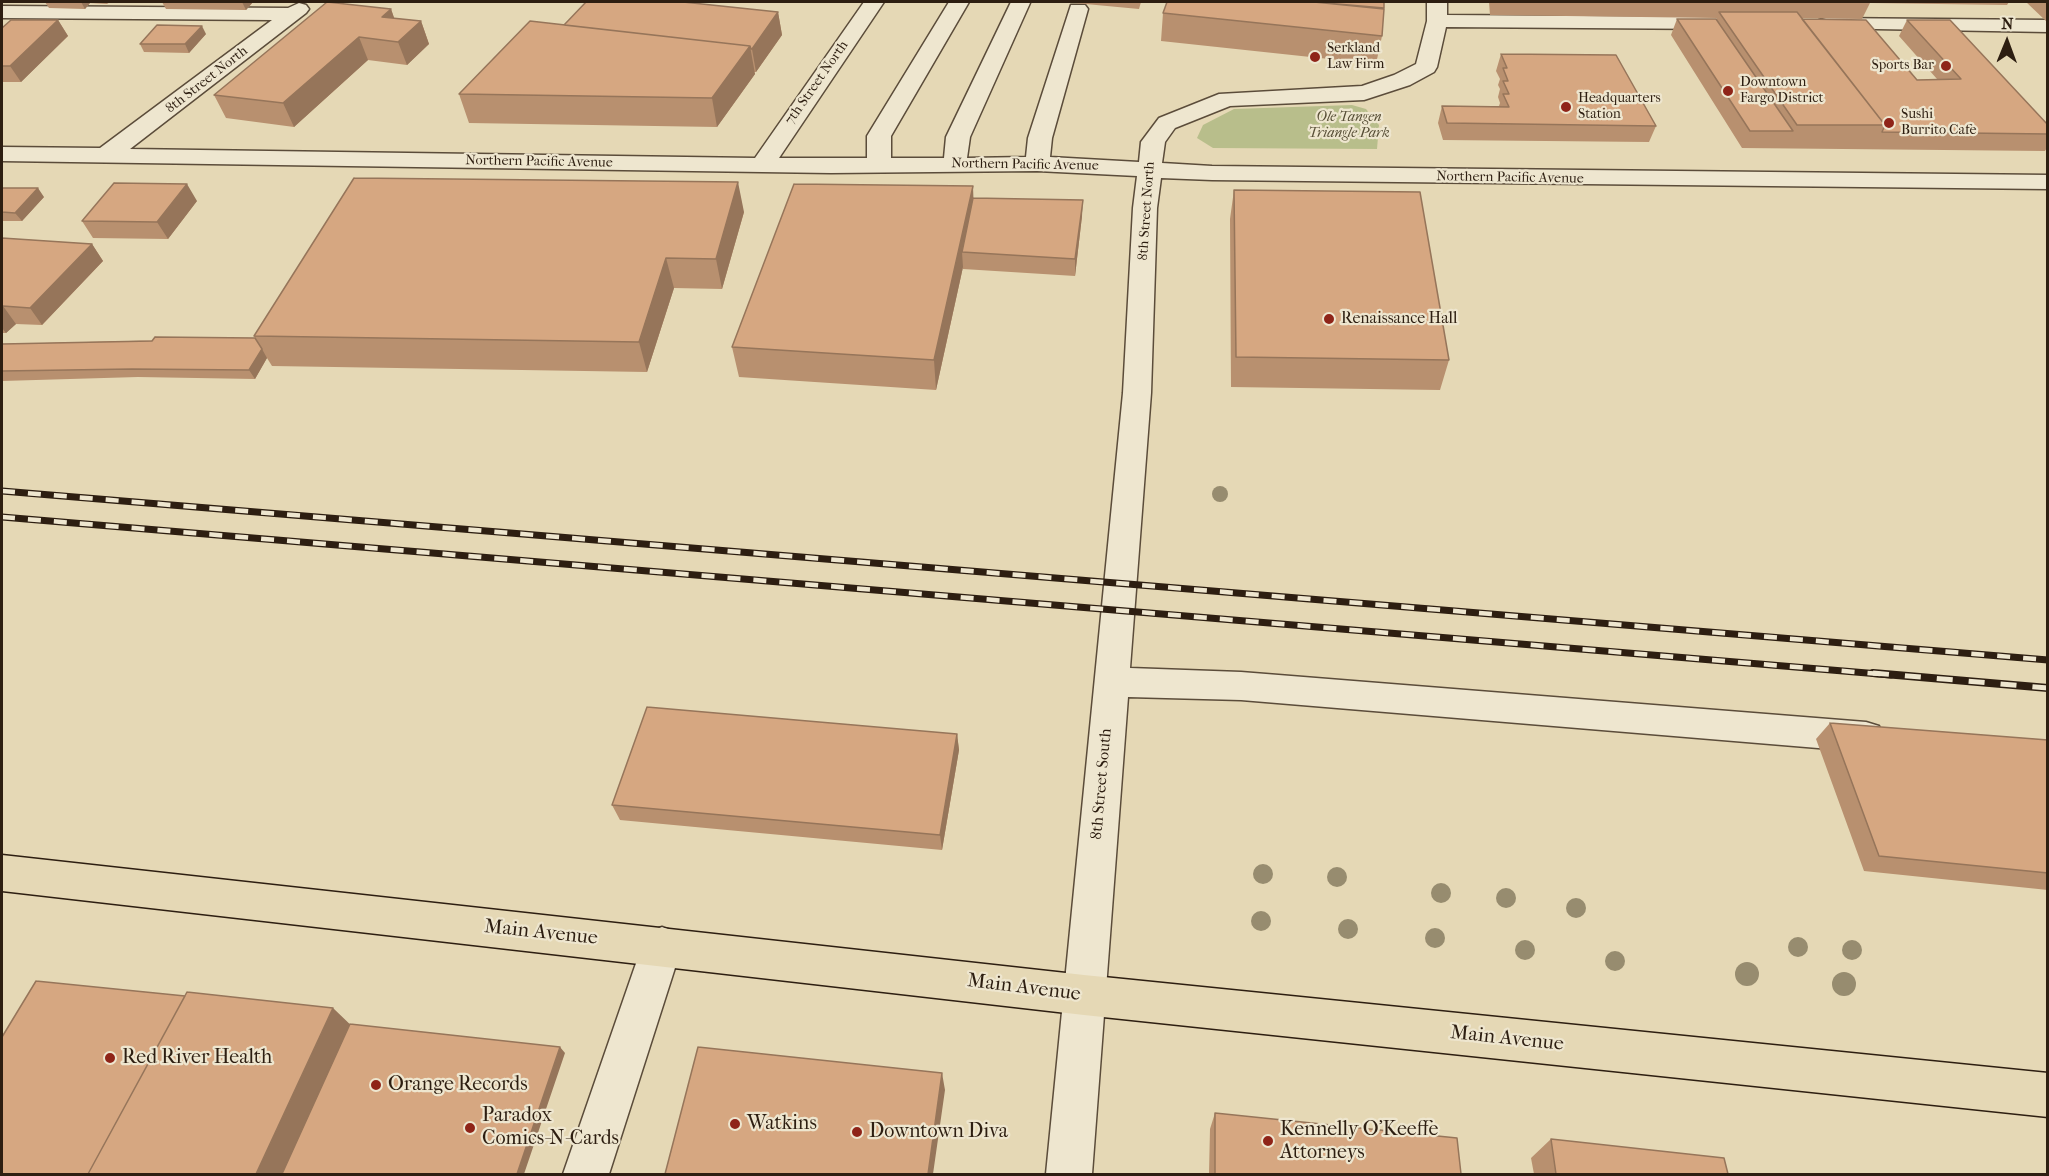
<!DOCTYPE html>
<style>
body{margin:0}
#map{position:relative;width:2049px;height:1176px;overflow:hidden;background:#e5d8b5;font-family:"IM FELL French Canon",serif}
canvas{display:block}
.frame{position:absolute;inset:0;border:3px solid #2d1e11;pointer-events:none}
.north{position:absolute;left:1977px;top:12px;width:60px;height:60px;-webkit-text-stroke:4px #eee6cf;paint-order:stroke;rotate:1deg;font-size:16px;font-weight:700;line-height:24px;text-align:center;color:#2d1e11}
.north::after{content:'';display:block;margin:auto;width:21px;height:27px;background:#2d1e11;clip-path:polygon(50% 0,100% 100%,50% 72%,0 100%)}
</style>
<div id="map">
<canvas width="2049" height="1176"></canvas>
<div class="frame"></div>
<div class="north">N</div>
</div>
<script>
const ctx = document.querySelector('canvas').getContext('2d');
ctx.lineJoin = 'round';
function fill(path, color) {
  ctx.fillStyle = color;
  ctx.fill(path, 'evenodd');
}
function shape(rows) {
  const path = new Path2D();
  for (const r of rows) {
    path.moveTo(r[0], r[1]);
    for (let i = 2; i < r.length; i += 2) path.lineTo(r[i], r[i + 1]);
  }
  return path;
}
function trace(path, color, width, dash) {
  ctx.strokeStyle = color;
  ctx.lineWidth = width;
  ctx.lineCap = dash ? 'butt' : 'round';
  ctx.setLineDash(dash || []);
  ctx.stroke(path);
}
function label(font, color, halo, rows, align = 'center') {
  ctx.font = font + ' "IM FELL French Canon",serif';
  ctx.lineWidth = 4.5;
  ctx.setLineDash([]);
  ctx.textBaseline = 'middle';
  ctx.strokeStyle = halo;
  ctx.fillStyle = color;
  for (const [text, x, y, turn = 0] of rows) {
    ctx.save();
    ctx.translate(x, y);
    ctx.rotate((+turn || 0) * Math.PI / 180);
    ctx.textAlign = isNaN(turn) ? turn : align;
    if (halo) ctx.strokeText(text, 0, 0);
    ctx.fillText(text, 0, 0);
    ctx.restore();
  }
}
fill(shape([
 [1352,105,1366,109,1379,125,1377,149,1213,148,1197,138,1203,125,1234,109]
]), '#b8be8b');
const minor = shape([
 [864,2,884,2,779,158,867,158,867,136,949,2,969,2,891,136,891,158,944,158,946,137,1011,2,1030,3,970,137,967,158,1026,157,1028,138,1071,5,1085,5,1088,9,1052,138,1050,157,1139,162,1141,142,1159,118,1219,94,1362,86,1394,75,1416,64,1427,21,1427,2,1447,2,1447,15,1720,17,1727,19,1730,23,1727,27,1720,29,1446,27,1437,67,1434,72,1410,85,1364,100,1230,106,1175,128,1165,142,1162,163,1212,166,2048,175,2048,189,1212,180,1161,178,1157,208,1151,393,1130,668,1241,672,1866,722,1879,726,1884,737,1879,748,1866,752,1241,700,1128,697,1092,1174,1046,1174,1123,393,1133,208,1137,176,1037,171,831,173,2,161,2,147,100,148,272,20,2,18,2,6,288,8,299,3,306,5,309,9,306,13,130,149,755,158,864,2],
 [1826,18,2048,20,2048,32,1819,28,1816,24,1819,20,1826,18],
 [662,927,676,932,682,946,609,1174,563,1174,642,946,648,932,662,927]
]);
const major = shape([
 [2,855,1084,975,2048,1073,2048,1117,1084,1015,2,891,2,855]
]);
trace(minor, '#5b4c3a', 3);
trace(major, '#2d1e11', 3);
fill(minor, '#eee6cf');
fill(major, '#e5d8b5');
const railFar1 = shape([
 [2,491,2048,660],
 [2,517,1891,675]
]);
const rail = shape([
 [1873,673,2048,688]
]);
trace(railFar1, '#2d1e11', 7);
trace(rail, '#2d1e11', 8);
trace(railFar1, '#eee6cf', 4.5, [13]);
trace(rail, '#eee6cf', 5, [16]);
ctx.fillStyle = '#978c6f';
for (const [x, y, r] of [
 [1220,494,8],
 [1263,874,10],
 [1337,877,10],
 [1441,893,10],
 [1506,898,10],
 [1576,908,10],
 [1261,921,10],
 [1348,929,10],
 [1435,938,10],
 [1798,947,10],
 [1525,950,10],
 [1852,950,10],
 [1615,961,10],
 [1747,974,12],
 [1844,984,12]
]) {
  ctx.beginPath();
  ctx.arc(x, y, r, 0, 2 * Math.PI);
  ctx.fill();
}
fill(shape([
 [45,2,110,2,107,4,90,3,85,9,49,8],
 [162,2,253,2,246,10,166,9],
 [1064,2,1141,2,1139,9],
 [1489,2,2009,2,2007,5,1870,3,1862,19,1802,18,1917,80,1937,79,1899,36,1907,20,2048,125,2048,146,2045,151,1742,148,1671,35,1677,19,1716,19,1717,18,1490,15],
 [2026,2,2048,2,2048,21,2046,21],
 [391,9,394,18,421,21,429,44,407,65,368,60,294,127,226,118,214,95],
 [778,12,782,35,756,72,754,72,755,74,717,127,469,123,459,94,564,25],
 [1163,13,1382,36,1376,64,1161,41],
 [58,20,68,36,21,82,2,82,2,28],
 [206,34,189,53,144,52,140,44],
 [1501,54,1656,126,1649,142,1443,140,1438,123,1442,106,1499,106,1500,103,1498,97,1500,89,1498,85,1500,79,1496,71],
 [973,186,973,199,1082,216,1075,276,963,269,963,267,936,390,739,377,732,347],
 [2,188,44,197,22,221,2,221],
 [1234,190,1449,360,1440,390,1231,387,1230,219],
 [197,201,168,239,93,238,82,221],
 [744,212,722,289,674,288,647,372,272,366,267,358,255,379,138,377,2,381,2,344,255,338,254,336],
 [2,238,92,244,103,261,42,325,16,324,6,333,2,333],
 [1830,723,2048,740,2048,890,1864,871,1816,739],
 [957,734,959,750,942,850,620,820,612,805],
 [1215,1113,1461,1174,1209,1174,1210,1129],
 [1551,1139,1728,1174,1534,1174,1531,1158]
]), '#b8906f');
fill(shape([
 [81,2,89,2,90,3,85,9],
 [242,2,253,2,246,10],
 [391,9,399,32,382,17],
 [778,12,782,35,756,72,752,49],
 [58,20,68,36,21,82,10,66],
 [421,21,429,44,407,65,398,42],
 [202,26,206,34,189,53,185,44],
 [359,37,368,60,294,127,283,103],
 [750,46,755,74,717,127,712,98],
 [738,182,744,212,722,289,716,259],
 [187,184,197,201,168,239,157,222],
 [973,186,974,215,962,252,963,267,936,390,934,360],
 [38,188,44,197,22,221,15,213],
 [1083,200,1082,216,1075,276,1075,259],
 [92,244,103,261,42,325,30,308],
 [666,258,674,288,647,372,639,342],
 [3,306,16,324,6,333,2,328,2,308],
 [262,349,267,358,255,379,249,370],
 [957,734,959,750,942,850,940,835],
 [333,1008,357,1031,292,1174,256,1174],
 [560,1047,565,1053,524,1174,517,1174],
 [942,1073,945,1090,933,1174,928,1174]
]), '#96755a');
const building = shape([
 [327,2,391,9,382,17,421,21,398,42,359,37,283,103,214,95,327,2],
 [586,2,683,2,778,12,752,49,751,49,750,46,564,25,586,2],
 [1167,2,1314,2,1384,9,1382,36,1163,13,1167,2],
 [1314,2,1384,2,1384,8,1314,2],
 [1719,12,1797,12,1885,125,1797,125,1719,12],
 [1677,19,1716,19,1793,131,1750,131,1677,19],
 [1802,19,1866,20,1917,80,1961,79,1907,20,1950,20,2048,125,2048,134,1882,132,1885,125,1802,19],
 [11,20,58,20,10,66,2,66,2,28,11,20],
 [530,21,750,46,712,98,459,94,530,21],
 [157,25,202,26,185,44,140,44,157,25],
 [1501,54,1616,55,1656,126,1447,123,1442,106,1509,107,1503,94,1509,94,1503,81,1508,81,1503,68,1507,68,1501,54],
 [354,178,738,182,716,259,666,258,639,342,254,336,354,178],
 [114,183,187,184,157,222,82,221,114,183],
 [794,184,973,186,934,360,732,347,794,184],
 [2,188,38,188,15,213,2,212,2,188],
 [1234,190,1420,192,1449,360,1236,357,1234,190],
 [973,198,1083,200,1075,259,962,252,973,198],
 [2,238,92,244,30,308,3,306,2,308,2,238],
 [155,337,255,338,262,349,249,370,132,369,2,371,2,344,152,341,155,337],
 [647,707,957,734,940,835,612,805,647,707],
 [1830,723,2048,740,2048,873,1879,856,1830,723],
 [36,981,185,996,88,1174,2,1174,2,1037,36,981],
 [187,992,333,1008,256,1174,88,1174,187,992],
 [350,1024,560,1047,517,1174,282,1174,350,1024],
 [698,1047,942,1073,928,1174,665,1174,698,1047],
 [1215,1113,1457,1138,1461,1174,1215,1174,1215,1113],
 [1551,1139,1724,1158,1728,1174,1556,1174,1551,1139]
]);
fill(building, '#d6a781');
trace(building, '#96755a', 1.5);
for (const [x, y, r, color] of [
 [1315,57,6,"#8f2418"],
 [1946,66,6,"#8f2418"],
 [1728,91,6,"#8f2418"],
 [1566,107,6,"#8f2418"],
 [1889,123,6,"#8f2418"],
 [1329,319,6,"#8f2418"],
 [110,1058,6,"#8f2418"],
 [376,1085,6,"#8f2418"],
 [735,1124,6,"#8f2418"],
 [470,1128,6,"#8f2418"],
 [857,1132,6,"#8f2418"],
 [1268,1141,6,"#8f2418"]
]) {
  const dot = new Path2D();
  dot.arc(x, y, r, 0, 2 * Math.PI);
  ctx.fillStyle = color;
  ctx.fill(dot);
  trace(dot, '#eee6cf', 2);
}
label('14px', '#2d1e11', '#eee6cf', [
 ["Serkland",1327,49],
 ["Law Firm",1327,65],
 ["Sports Bar",1934,66,"right"],
 ["Downtown",1740,83],
 ["Fargo District",1740,99],
 ["Headquarters",1578,99],
 ["Station",1578,115],
 ["Sushi",1901,115],
 ["Burrito Cafe",1901,131]
], 'left');
label('14px', '#2d1e11', '#eee6cf', [
 ["8th Street North",207,80,-38],
 ["7th Street North",817,83,-55],
 ["Northern Pacific Avenue",539,162,1],
 ["Northern Pacific Avenue",1025,165,1],
 ["Northern Pacific Avenue",1510,178,1],
 ["8th Street North",1147,211,-86]
]);
label('italic 14px', '#574e36', '#eee6cf', [
 ["Ole Tangen",1349,118],
 ["Triangle Park",1349,134]
]);
label('16px', '#2d1e11', '#eee6cf', [
 ["Renaissance Hall",1341,319]
], 'left');
label('16px', '#2d1e11', '#eee6cf', [
 ["8th Street South",1102,784,-85]
]);
label('20px', '#2d1e11', '#eee6cf', [
 ["Main Avenue",541,933,6],
 ["Main Avenue",1024,988,7],
 ["Main Avenue",1507,1039,6]
]);
label('20px', '#2d1e11', '#eee6cf', [
 ["Red River Health",122,1058],
 ["Orange Records",388,1085],
 ["Paradox",482,1116],
 ["Comics-N-Cards",482,1139],
 ["Watkins",747,1124],
 ["Kennelly O'Keeffe",1280,1130],
 ["Attorneys",1280,1153],
 ["Downtown Diva",869,1132]
], 'left');
</script>
